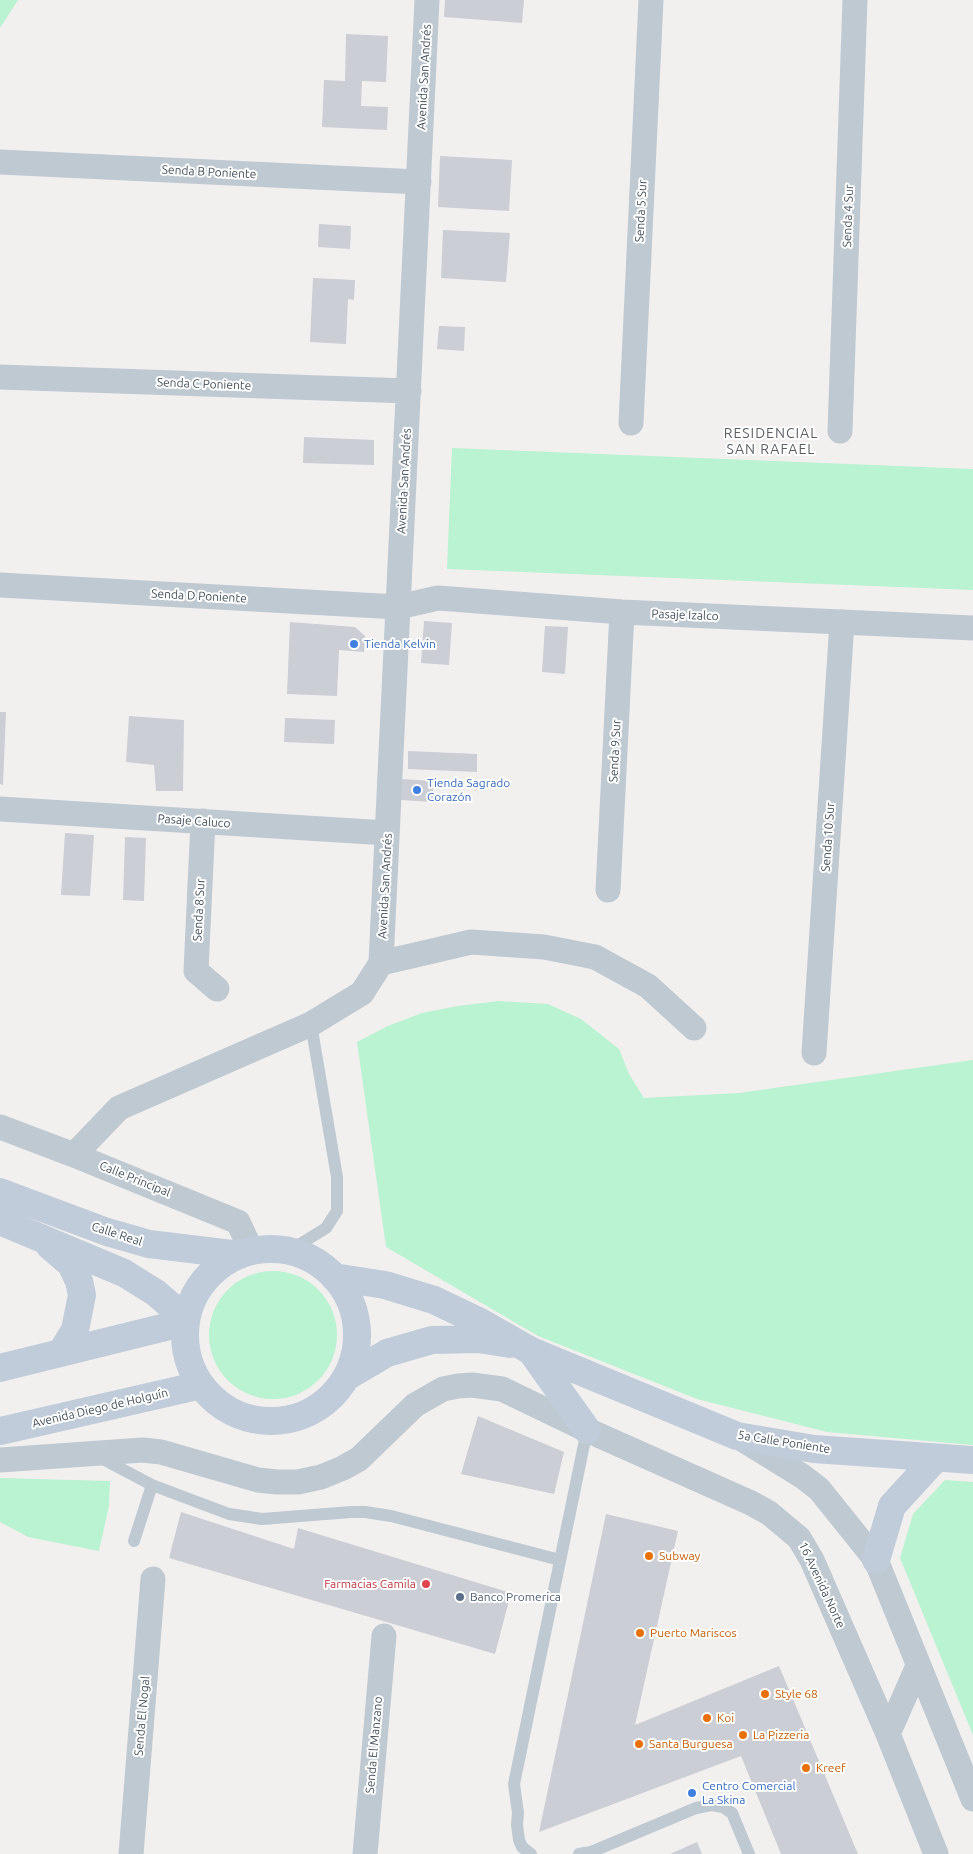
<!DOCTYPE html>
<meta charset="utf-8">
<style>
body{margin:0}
canvas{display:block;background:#f2efef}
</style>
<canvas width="973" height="1854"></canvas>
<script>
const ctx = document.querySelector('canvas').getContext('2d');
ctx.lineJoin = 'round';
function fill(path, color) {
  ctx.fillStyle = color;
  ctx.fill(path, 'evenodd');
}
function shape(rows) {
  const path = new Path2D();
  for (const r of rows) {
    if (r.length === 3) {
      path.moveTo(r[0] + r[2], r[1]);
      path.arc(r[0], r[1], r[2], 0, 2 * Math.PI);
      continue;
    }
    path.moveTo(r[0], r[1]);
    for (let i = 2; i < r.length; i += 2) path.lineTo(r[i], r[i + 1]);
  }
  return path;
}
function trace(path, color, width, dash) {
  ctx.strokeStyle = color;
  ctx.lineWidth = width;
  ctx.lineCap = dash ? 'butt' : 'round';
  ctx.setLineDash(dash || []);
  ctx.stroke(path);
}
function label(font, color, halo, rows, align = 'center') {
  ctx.font = font + ' Ubuntu,sans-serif';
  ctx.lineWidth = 4;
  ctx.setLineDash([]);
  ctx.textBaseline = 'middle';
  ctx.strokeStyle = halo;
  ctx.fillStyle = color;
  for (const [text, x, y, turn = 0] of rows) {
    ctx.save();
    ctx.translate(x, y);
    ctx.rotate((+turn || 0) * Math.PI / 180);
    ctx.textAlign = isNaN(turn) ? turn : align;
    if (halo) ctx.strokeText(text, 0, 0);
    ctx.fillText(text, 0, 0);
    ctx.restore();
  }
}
fill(shape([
 [0,0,18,0,0,28],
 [452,448,973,469,973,590,447,569],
 [498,1001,548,1004,581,1019,619,1049,629,1074,644,1098,739,1093,973,1060,973,1445,827,1432,697,1399,538,1336,386,1247,357,1042,388,1026,422,1013,458,1006],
 [273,1335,64],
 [0,1478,110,1481,109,1506,99,1551,28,1537,0,1522],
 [945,1480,973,1482,973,1735,900,1558,913,1514]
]), '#baf3d1');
fill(shape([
 [445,0,524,0,522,23,444,17],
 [346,34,388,36,386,82,362,81,361,106,388,107,387,130,322,127,324,80,345,81],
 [440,156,512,160,509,211,438,207],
 [319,224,351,226,350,249,318,247],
 [443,230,510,233,506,282,441,278],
 [313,278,355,280,354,300,348,299,346,344,310,342],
 [439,326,465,327,464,351,437,349],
 [304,437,374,440,374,465,303,463],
 [424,621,452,623,449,665,421,663],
 [290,622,355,627,365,636,364,652,339,650,337,696,287,694],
 [545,626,568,627,565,674,542,672],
 [0,712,6,712,3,785,0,784],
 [129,716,184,720,183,791,156,791,154,765,126,762],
 [285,718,335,720,334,744,284,742],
 [408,751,477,754,477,772,408,769],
 [401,779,433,781,433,802,401,800],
 [65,833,94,835,90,896,61,895],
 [125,837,146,838,144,901,123,900],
 [478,1416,564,1452,554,1494,461,1474],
 [181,1512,294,1549,298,1528,511,1593,495,1654,169,1558],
 [606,1514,678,1531,635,1725,779,1666,858,1854,781,1854,741,1756,539,1832],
 [697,1842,702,1854,670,1854]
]), '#cbced4');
trace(shape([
 [289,1251,326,1228,337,1211,337,1177,311,1024],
 [99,1457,152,1485,229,1514,262,1519,351,1512,365,1512,391,1516,560,1560],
 [134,1541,152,1485],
 [531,1854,522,1847,519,1840,517,1825,518,1813,514,1784,587,1430],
 [579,1854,591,1852,696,1808,711,1805,723,1807,732,1813,749,1854]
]), '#bfc9d2', 12);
trace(shape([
 [0,162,419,182],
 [0,377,409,391],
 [631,423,651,0],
 [840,431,855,0],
 [0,585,398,607,438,598,622,612,973,628],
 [0,809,387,833],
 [203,821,196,971,217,989],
 [608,890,622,612],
 [381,963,427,0],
 [814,1053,842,622],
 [0,1127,74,1155,238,1222,252,1252],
 [74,1155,119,1108,311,1024,362,993,381,963,471,942,544,947,595,957,648,986,694,1028],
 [739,1437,802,1476,819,1489,876,1560,973,1799],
 [0,1460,143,1450,161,1452,258,1480,277,1482,298,1482,321,1477,343,1468,359,1459,415,1405,443,1389,458,1386,472,1385,502,1389,587,1430,751,1503,769,1513,799,1538,812,1560,888,1734,936,1854],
 [888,1734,918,1666],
 [131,1854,153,1579],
 [365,1854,384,1636]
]), '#bfc9d2', 25);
trace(shape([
 [0,1192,107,1232,149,1244,240,1255],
 [0,1221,124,1273,156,1293,186,1319],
 [50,1246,71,1264,79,1281,82,1295,75,1330,61,1353],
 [271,1335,86],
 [334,1277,385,1285,434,1300,480,1322,531,1351,737,1436,814,1449,973,1460],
 [531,1351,587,1430],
 [0,1368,186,1322],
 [348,1376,387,1353,432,1340,478,1339,510,1344],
 [0,1431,201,1385],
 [876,1560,892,1506,936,1458]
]), '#c0ccda', 28);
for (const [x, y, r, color] of [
 [354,644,5,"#3f7fe0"],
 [417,790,5,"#3f7fe0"],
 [649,1556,5,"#e8710a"],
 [426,1584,5,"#e0444e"],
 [460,1597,5,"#5c6f8a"],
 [640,1633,5,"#e8710a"],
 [765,1694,5,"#e8710a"],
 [707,1718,5,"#e8710a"],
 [743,1735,5,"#e8710a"],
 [639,1744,5,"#e8710a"],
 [806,1768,5,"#e8710a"],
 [692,1793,5,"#3f7fe0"]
]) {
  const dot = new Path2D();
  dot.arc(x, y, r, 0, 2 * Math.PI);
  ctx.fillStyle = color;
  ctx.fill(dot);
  trace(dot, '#fff', 2);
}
label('12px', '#46525e', '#fff', [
 ["Avenida San Andrés",424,77,-87],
 ["Senda B Poniente",209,172,3],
 ["Senda 5 Sur",641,211,-87],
 ["Senda 4 Sur",848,216,-88],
 ["Senda C Poniente",204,384,2],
 ["Avenida San Andrés",404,481,-87],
 ["Senda D Poniente",199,596,3],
 ["Pasaje Izalco",685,615,2],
 ["Senda 9 Sur",615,751,-87],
 ["Pasaje Caluco",194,821,4],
 ["Senda 10 Sur",828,837,-86],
 ["Avenida San Andrés",385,886,-87],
 ["Senda 8 Sur",199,910,-87],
 ["Calle Principal",135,1179,22],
 ["Calle Real",117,1234,18],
 ["Avenida Diego de Holguín",100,1408,-13],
 ["5a Calle Poniente",784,1442,9],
 ["16 Avenida Norte",822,1585,65],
 ["Senda El Nogal",142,1716,-85],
 ["Senda El Manzano",374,1745,-85]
]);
label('12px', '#366cbe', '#fff', [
 ["Tienda Kelvin",364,644],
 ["Tienda Sagrado",427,783],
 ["Corazón",427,797],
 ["Centro Comercial",702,1786],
 ["La Skina",702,1800]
], 'left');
label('12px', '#c56008', '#fff', [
 ["Subway",659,1556],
 ["Puerto Mariscos",650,1633],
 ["Style 68",775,1694],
 ["Koi",717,1718],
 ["La Pizzeria",753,1735],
 ["Santa Burguesa",649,1744],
 ["Kreef",816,1768]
], 'left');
label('12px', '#be3a42', '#fff', [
 ["Farmacias Camila",416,1584]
], 'right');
label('12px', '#4e5e75', '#fff', [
 ["Banco Promerica",470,1597]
], 'left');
ctx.letterSpacing = '1px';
label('14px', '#5b5f65', '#fff', [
 ["RESIDENCIAL",771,433],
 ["SAN RAFAEL",771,449]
]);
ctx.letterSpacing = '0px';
</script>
